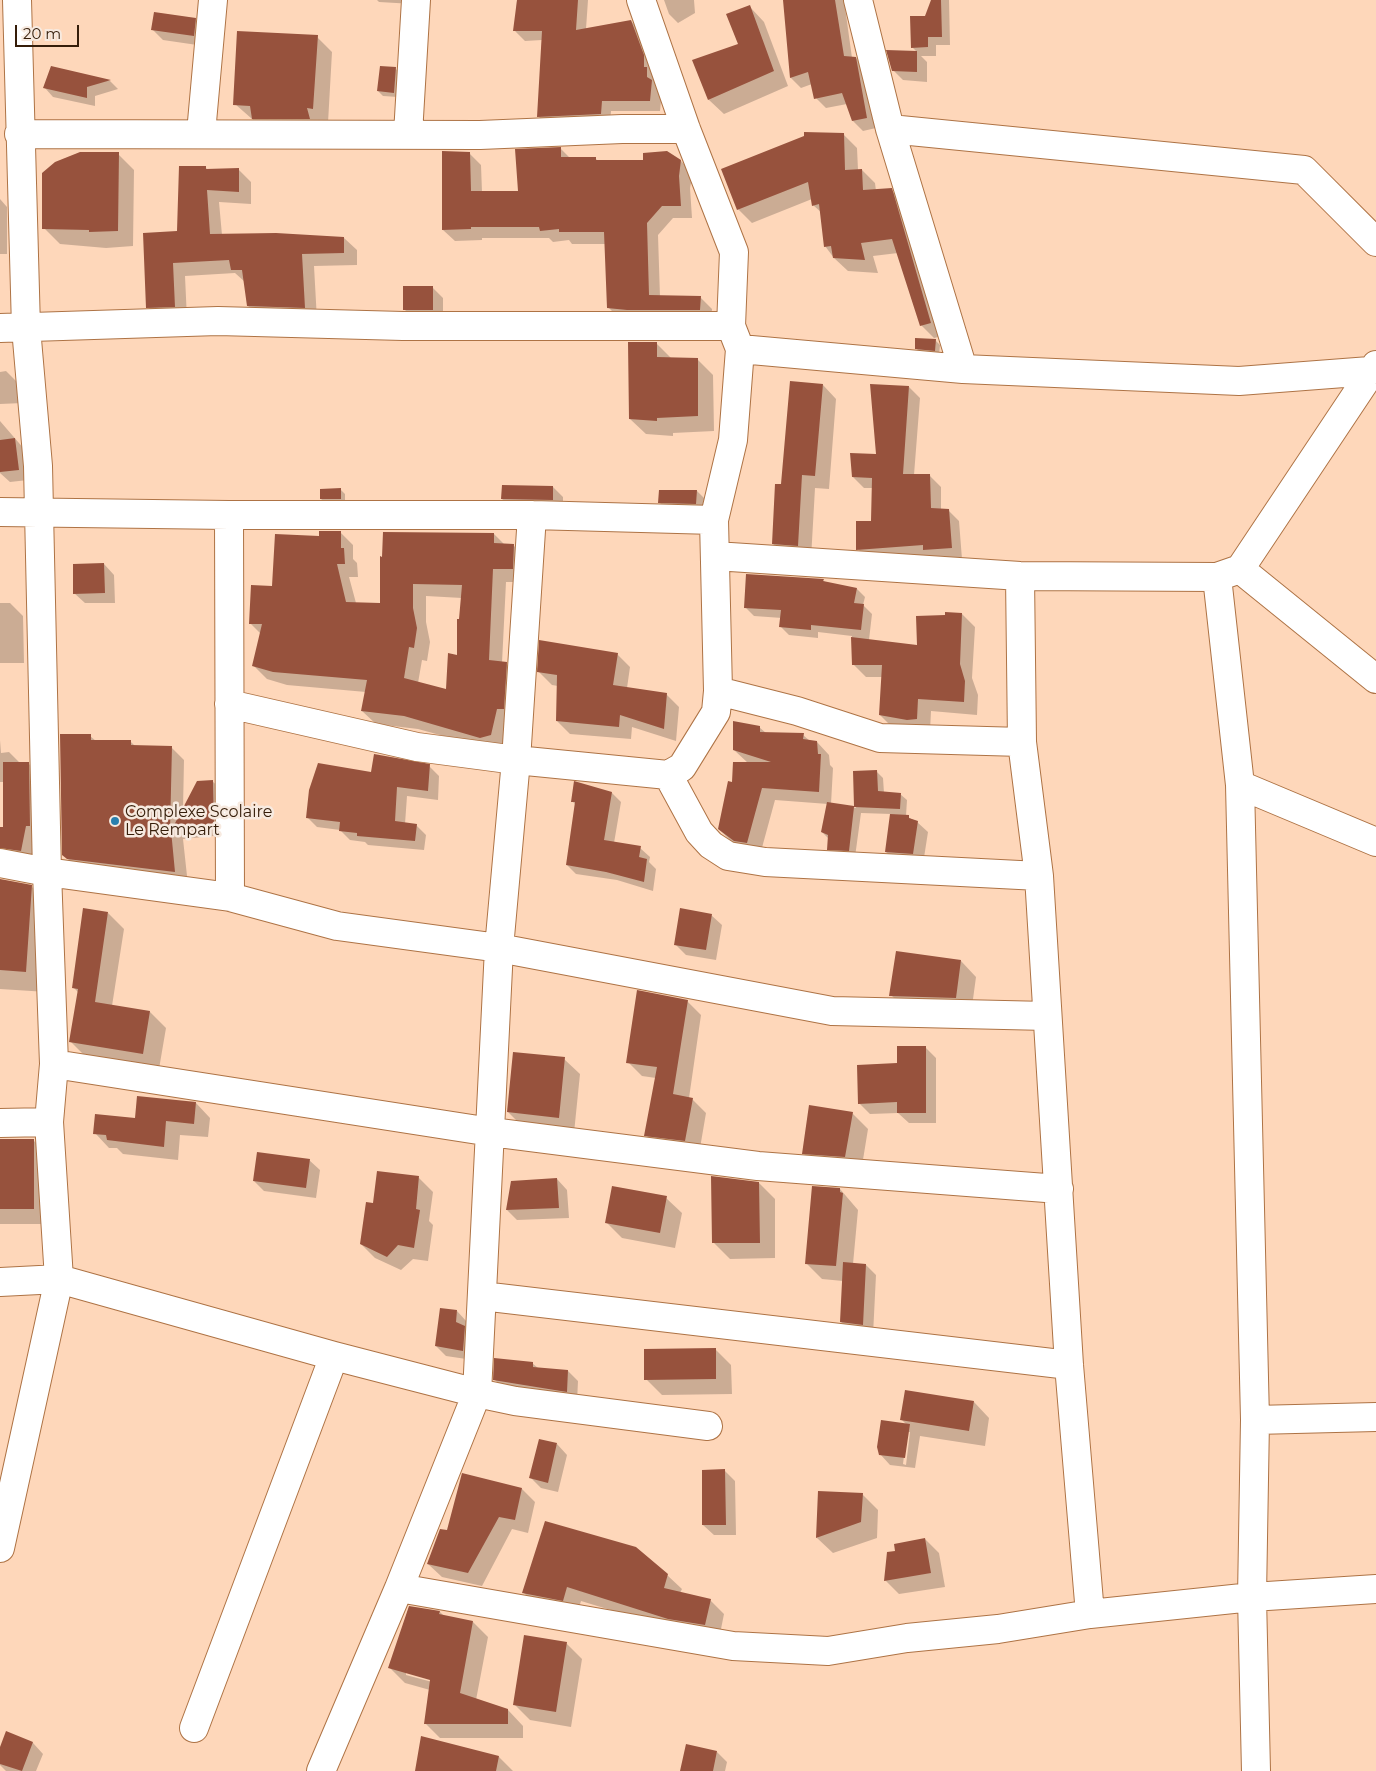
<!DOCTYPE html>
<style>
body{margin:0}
#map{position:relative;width:1376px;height:1771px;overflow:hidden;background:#fed7ba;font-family:Montserrat,sans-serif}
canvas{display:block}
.scale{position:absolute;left:15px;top:25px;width:64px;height:22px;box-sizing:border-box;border:2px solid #351d09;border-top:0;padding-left:6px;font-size:15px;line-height:18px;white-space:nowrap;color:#351d09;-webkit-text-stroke:4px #f7eae0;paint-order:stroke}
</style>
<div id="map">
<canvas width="1376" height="1771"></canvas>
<div class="scale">20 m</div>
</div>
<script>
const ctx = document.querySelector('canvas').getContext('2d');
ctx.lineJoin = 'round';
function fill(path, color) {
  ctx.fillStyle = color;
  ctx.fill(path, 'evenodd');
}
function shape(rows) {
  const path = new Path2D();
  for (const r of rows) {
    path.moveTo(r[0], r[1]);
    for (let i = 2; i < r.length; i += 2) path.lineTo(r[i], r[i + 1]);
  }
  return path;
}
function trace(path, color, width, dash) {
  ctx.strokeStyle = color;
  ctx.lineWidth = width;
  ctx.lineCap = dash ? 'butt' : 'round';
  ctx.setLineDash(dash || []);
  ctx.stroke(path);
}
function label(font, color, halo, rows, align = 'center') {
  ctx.font = font + ' Montserrat,sans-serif';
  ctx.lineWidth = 5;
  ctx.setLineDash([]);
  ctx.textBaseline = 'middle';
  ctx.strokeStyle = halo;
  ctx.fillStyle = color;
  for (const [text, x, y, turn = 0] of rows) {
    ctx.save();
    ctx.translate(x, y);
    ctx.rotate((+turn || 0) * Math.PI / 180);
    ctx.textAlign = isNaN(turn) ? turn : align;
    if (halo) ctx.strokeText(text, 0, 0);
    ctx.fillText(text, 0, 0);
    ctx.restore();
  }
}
fill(shape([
 [377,0,413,0,413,4,379,2],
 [517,0,588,0,586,29,631,21,641,31,662,91,660,111,611,111,610,124,548,126,538,116,542,40,525,41,515,31],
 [664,0,694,0,695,13,678,23,669,14],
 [785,0,844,0,852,58,856,58,866,69,876,128,863,131,853,121,847,104,826,108,816,98,812,84,801,88,791,78],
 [932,0,949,0,950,45,936,45,936,56,921,56,927,62,927,82,903,80,893,70,917,52,913,48],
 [750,7,764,22,788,86,724,114,709,100,739,45],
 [195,19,206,29,204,46,163,40,152,29],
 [317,37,332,52,328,123,268,133,235,104],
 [52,67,110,81,118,89,95,96,95,106,53,97,45,88],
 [395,68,400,73,398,97,383,96,378,91],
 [843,134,857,148,858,170,862,170,875,183,876,191,891,190,905,203,943,336,934,338,921,325,898,253,873,256,878,273,848,271,834,258,825,246,822,213,813,205,812,199,752,223,738,209],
 [560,148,570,158,595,158,598,161,681,161,693,173,690,188,692,218,673,218,658,235,660,297,700,297,712,309,711,322,620,319,608,307,606,244,572,244,569,240,553,242,549,238,482,238,482,240,455,241,443,230,469,153,481,165,482,192,520,192],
 [118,154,134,170,133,246,106,248,60,244,44,228],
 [205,167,208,170,238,169,251,182,251,204,219,202,222,235,344,238,357,250,357,265,314,266,317,320,260,318,248,306,245,282,235,273,185,276,187,319,160,320,148,307],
 [0,199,7,207,7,254,0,254],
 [433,288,443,298,443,320,415,320,405,310],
 [935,340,940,345,939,355,921,353,916,348],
 [656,343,672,359,697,359,713,375,714,431,673,433,673,436,646,434,630,419],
 [6,371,22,387,23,403,0,404,0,372],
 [823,385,836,399,829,489,815,488,811,559,787,557,773,544,782,485],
 [909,387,920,398,914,475,930,476,941,487,941,510,948,510,959,521,962,559,935,560,930,556,869,560,858,549,872,522,873,488,864,488,853,477,877,455],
 [0,421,25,450,28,480,10,482,0,473],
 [553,487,563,497,563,510,513,509,502,499],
 [340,489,345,494,345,504,326,504,321,499],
 [697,491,707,501,706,514,670,513,659,502],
 [340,532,353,545,353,559,357,563,358,577,349,577,356,603,381,605,381,558,494,534,505,545,514,546,527,559,526,582,506,582,502,663,506,664,520,677,504,748,495,750,418,729,376,724,362,711,366,692,287,685,267,679,253,665,261,634,250,623,273,588,320,538],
 [426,596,462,598,458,656,447,691,418,683,422,660,427,661,430,642,426,622],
 [104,564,114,575,115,603,85,603,74,593],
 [823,580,826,583,857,589,865,597,863,605,872,614,869,640,918,646,962,614,975,627,972,678,978,695,977,715,931,711,930,731,893,728,880,715,882,677,866,677,853,664,852,636,818,632,818,638,789,635,780,626,782,618,754,616,746,608],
 [0,603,10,603,23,616,24,663,0,663],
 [617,654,630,667,627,688,666,694,679,707,676,741,632,727,631,739,570,734,557,721,558,686,552,685,539,672],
 [759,727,766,733,803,735,810,741,817,742,829,755,830,765,833,768,831,804,856,808,854,772,876,771,883,778,884,793,900,794,907,800,906,816,917,822,928,832,923,864,896,862,886,852,891,814,861,813,855,857,835,856,828,849,829,839,822,832,828,804,775,800,760,855,748,853,732,842,719,829,734,783,748,763,734,750],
 [90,736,96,741,130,741,135,746,171,747,184,760,183,810,212,781,223,791,224,835,183,839,188,885,77,868,64,855],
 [0,740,1,753,9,752,20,763,28,763,40,775,33,862,0,859,0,828,4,828,4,782,0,782],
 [429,766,439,776,438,800,407,796,405,824,416,825,426,835,424,850,368,845,365,842,350,840,340,830,317,827,307,817,372,773],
 [612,793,621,802,614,843,640,848,650,857,649,862,656,869,653,891,617,880,576,874,567,865,576,805,572,801],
 [0,880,31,886,52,907,47,992,0,989],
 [108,913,124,929,112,1006,150,1012,166,1028,159,1069,86,1057,70,1041,79,993,73,987],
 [711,915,722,925,716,960,686,955,675,944],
 [961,961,976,977,971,1014,907,1011,891,995],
 [687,1001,701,1015,689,1098,692,1099,706,1113,699,1154,660,1149,646,1135,656,1078,642,1076,628,1062],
 [926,1048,936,1058,936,1123,909,1123,898,1113,870,1114,859,1103,899,1064],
 [564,1059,580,1074,574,1133,524,1128,508,1112],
 [196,1103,210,1118,208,1137,180,1135,178,1160,123,1154,117,1148,109,1148,95,1133,136,1119],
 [852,1113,868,1129,861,1172,819,1169,803,1153],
 [0,1140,33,1140,49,1156,49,1224,0,1224],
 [309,1160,320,1170,316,1198,264,1191,254,1181],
 [378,1173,419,1178,433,1192,429,1221,433,1225,428,1261,413,1259,401,1270,375,1258,361,1244,374,1205],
 [557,1179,567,1190,569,1218,517,1220,507,1210,512,1182],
 [759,1183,775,1199,775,1258,730,1259,714,1243],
 [840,1189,858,1210,853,1264,866,1265,876,1275,873,1335,852,1332,841,1322,843,1281,822,1279,806,1263],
 [666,1198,682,1213,675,1248,622,1238,606,1222],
 [457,1311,467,1322,466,1329,475,1338,473,1360,446,1356,436,1346],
 [715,1349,731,1365,732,1394,662,1395,646,1379],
 [532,1363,538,1368,568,1371,578,1381,577,1402,505,1390,495,1380],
 [974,1402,989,1418,985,1446,920,1436,915,1468,890,1465,880,1454,907,1425,902,1420],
 [907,1432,910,1432,906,1465,903,1464],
 [557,1444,567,1455,558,1492,541,1488,531,1478],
 [725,1471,735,1481,736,1535,714,1535,703,1525],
 [463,1475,522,1489,535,1502,528,1533,512,1529,482,1586,442,1577,428,1564,448,1532],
 [862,1494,878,1510,877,1538,833,1553,817,1538],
 [545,1523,667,1575,682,1589,680,1593,710,1600,724,1614,719,1639,683,1632,581,1601,577,1614,538,1607,524,1593],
 [925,1539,939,1553,945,1587,899,1594,885,1580,897,1552],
 [409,1607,440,1612,444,1616,473,1622,488,1637,476,1700,508,1710,523,1726,523,1738,440,1738,425,1723,430,1690,405,1683,390,1668],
 [406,1672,437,1681,436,1683,406,1675],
 [566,1643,582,1659,571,1727,530,1720,514,1704],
 [7,1733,33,1743,43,1754,36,1771,6,1771,0,1765,0,1750],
 [717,1752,727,1762,725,1771,682,1771],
 [499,1757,513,1771,417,1771]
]), '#0003');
fill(shape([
 [517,0,578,0,576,30,631,20,644,55,644,67,647,67,647,77,652,80,650,101,602,101,601,114,537,117,542,31,513,31],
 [783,0,835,0,844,56,856,57,867,118,852,121,842,93,814,99,808,72,790,78],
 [931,0,941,0,942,37,928,37,928,47,911,48,910,16,925,16],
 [750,5,774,71,708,100,692,60,738,44,726,14],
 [154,12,196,18,194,36,151,30],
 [237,31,318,35,313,109,307,108,310,119,252,119,250,106,233,105],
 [886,50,917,51,917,72,892,71],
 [51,66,111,80,87,87,87,98,43,88],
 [380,66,396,67,394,93,377,91],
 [804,132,844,133,845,170,862,169,863,190,892,188,931,323,920,326,892,239,861,243,865,260,833,258,831,246,824,247,819,204,812,206,808,182,737,210,721,169,804,136],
 [561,147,561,157,596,157,596,160,643,160,643,153,667,151,681,160,679,176,681,206,662,206,647,223,649,295,701,296,700,310,627,310,607,308,604,232,559,232,559,229,540,231,539,227,471,227,471,229,442,230,442,151,470,152,471,191,518,191,515,149],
 [80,152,119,152,118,231,89,232,89,230,42,229,42,173,55,162],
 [179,166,206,166,206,169,239,168,239,192,207,190,210,234,276,233,344,237,344,253,302,254,305,308,247,306,242,270,231,270,229,260,173,263,175,307,146,308,143,233,177,231],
 [403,286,433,286,433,310,403,310],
 [915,338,936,339,935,351,915,349],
 [628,342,657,342,657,357,698,358,698,416,657,418,657,421,629,419],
 [790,381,823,384,815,476,802,475,798,546,772,544,775,484,781,484],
 [870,384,909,386,903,474,930,474,931,508,949,509,952,548,923,550,923,545,856,550,856,521,871,521,872,478,852,477,850,453,876,454],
 [15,438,19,470,0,472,0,440],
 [502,485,553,486,553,500,501,499],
 [341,488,341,499,320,499,320,489],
 [659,490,697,490,696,504,658,503],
 [319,531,341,531,341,548,344,548,345,564,337,564,346,602,380,603,380,556,382,557,383,532,494,533,494,543,514,544,513,569,493,569,489,660,507,662,504,709,497,709,491,735,480,738,404,716,361,711,367,680,273,672,252,666,262,624,249,624,251,585,272,586,275,534,319,536],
 [413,584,462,585,459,619,457,619,457,655,448,653,446,689,404,678,409,647,414,648,417,628,413,608],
 [104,563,105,593,73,594,73,564],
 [746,574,824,579,823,581,857,588,854,603,864,604,861,630,811,625,811,630,779,627,781,610,744,608],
 [945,612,962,613,960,664,965,681,964,702,918,699,917,719,907,720,879,715,882,665,852,665,851,637,917,645,916,616,945,615],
 [539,640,618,653,613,685,667,693,664,729,620,715,619,727,556,721,557,675,537,672],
 [733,721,760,726,760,732,804,733,803,739,817,741,818,754,821,754,819,792,762,788,747,843,734,841,718,829,728,781,732,782,733,762,771,762,733,750],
 [60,734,91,734,91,740,131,740,131,745,172,746,170,832,171,830,175,872,67,859,62,855],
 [374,754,430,764,428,791,397,787,395,821,417,824,415,841,357,836,357,833,339,831,340,822,306,818,309,790,318,763,371,772],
 [3,762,29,762,30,826,26,826,21,851,0,848,0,827,3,827],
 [877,770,878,791,901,793,900,809,854,807,849,851,827,850,828,835,821,832,827,802,854,806,853,771],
 [213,780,214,825,172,829,197,781],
 [574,781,612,792,604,840,641,846,639,857,647,859,644,882,606,872,566,865,575,802,571,802],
 [890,814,909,815,909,818,918,821,913,854,885,852],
 [0,879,32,885,26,972,0,970],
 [83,908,108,912,95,1002,150,1011,143,1054,69,1042,78,989,72,988],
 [680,908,712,914,706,950,674,945],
 [896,951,961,960,956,998,889,996],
 [637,990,688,1000,673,1094,693,1098,685,1141,644,1136,657,1067,626,1063],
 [897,1046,926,1046,926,1113,897,1113,897,1102,858,1104,857,1065,897,1063],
 [513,1052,565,1057,559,1118,507,1112],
 [137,1096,196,1102,194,1124,166,1121,164,1147,107,1140,106,1135,93,1134,95,1114,135,1118],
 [809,1105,853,1112,845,1157,802,1154],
 [0,1139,34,1139,34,1209,0,1209],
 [257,1152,310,1159,306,1188,253,1181],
 [377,1171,419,1176,416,1209,420,1210,414,1248,398,1245,387,1257,360,1244,366,1202,373,1203],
 [711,1176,759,1182,760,1243,712,1243],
 [557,1178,559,1208,506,1210,511,1181],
 [612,1186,667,1196,660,1233,605,1223],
 [812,1186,840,1188,840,1192,843,1193,836,1266,805,1264],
 [843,1262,866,1264,863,1325,840,1322],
 [440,1308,457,1310,456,1322,465,1326,463,1351,435,1346],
 [716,1348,716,1379,644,1380,644,1349],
 [494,1358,533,1362,533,1367,568,1370,567,1392,493,1380],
 [905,1390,974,1401,969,1431,900,1420],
 [881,1420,910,1424,905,1458,879,1455,877,1447],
 [539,1439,557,1443,548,1483,529,1478],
 [725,1469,726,1525,702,1525,702,1470],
 [462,1473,522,1488,515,1520,499,1517,468,1573,427,1564,440,1529,447,1530],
 [818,1491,863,1493,861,1522,816,1538],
 [545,1521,636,1547,668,1574,664,1588,711,1599,705,1625,668,1619,567,1587,563,1601,522,1593],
 [925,1538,931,1573,884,1581,887,1552,895,1551,894,1544],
 [409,1606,440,1611,439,1614,473,1621,460,1693,508,1709,508,1724,424,1724,430,1680,388,1668],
 [524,1635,567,1642,556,1712,513,1705],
 [6,1731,33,1742,22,1771,0,1764,0,1747],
 [421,1736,499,1756,496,1771,415,1771],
 [686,1744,717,1751,713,1771,680,1771]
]), '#97523d');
const minor = shape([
 [858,0,890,129,963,369],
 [890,129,1304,170,1376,242],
 [201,133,213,0],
 [19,134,480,135,622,129,686,129],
 [408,134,416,0],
 [0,328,218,321,403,326,731,326],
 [740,349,963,369,1239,381,1370,371],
 [0,512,229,515,532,515,714,520],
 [229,515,230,897],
 [715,556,1020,576,1217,577,1240,569,1376,365],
 [1240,569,1376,679],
 [1020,576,1022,742,1039,876,1069,1365,1090,1614],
 [1217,577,1240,785,1255,1420,1252,1597,1256,1771],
 [718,691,797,711,880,738,1022,742],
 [229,704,417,747,516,760,668,775,682,767,716,712,718,691,714,520,733,440,740,349,731,326,734,252,686,129,641,0],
 [668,775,699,832,711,845,728,856,765,862,1039,876],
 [1240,785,1376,842],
 [0,863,47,872,230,897,337,926,499,948,832,1011,1047,1016],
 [54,1064,491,1132,758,1166,1059,1189],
 [0,1123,49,1122],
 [0,1282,59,1279,334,1356,477,1393,515,1401,708,1426],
 [482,1296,1069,1365],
 [1255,1420,1376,1417],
 [0,1548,59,1279,49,1122,54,1064,47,872,38,466,26,328,17,0],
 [399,1588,733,1646,828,1651,907,1638,998,1629,1090,1614,1252,1597,1376,1589],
 [194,1728,334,1356],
 [321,1771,399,1588,477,1393,499,948,516,760,532,515]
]);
trace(minor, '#ae7345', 30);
trace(minor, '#fff', 28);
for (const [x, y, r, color] of [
 [115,821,5,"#297fae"]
]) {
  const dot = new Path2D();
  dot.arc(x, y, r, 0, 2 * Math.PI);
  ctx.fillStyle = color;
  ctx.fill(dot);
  trace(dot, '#f7eae0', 2);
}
label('16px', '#351d09', '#f7eae0', [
 ["Complexe Scolaire",125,812],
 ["Le Rempart",125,830]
], 'left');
</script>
